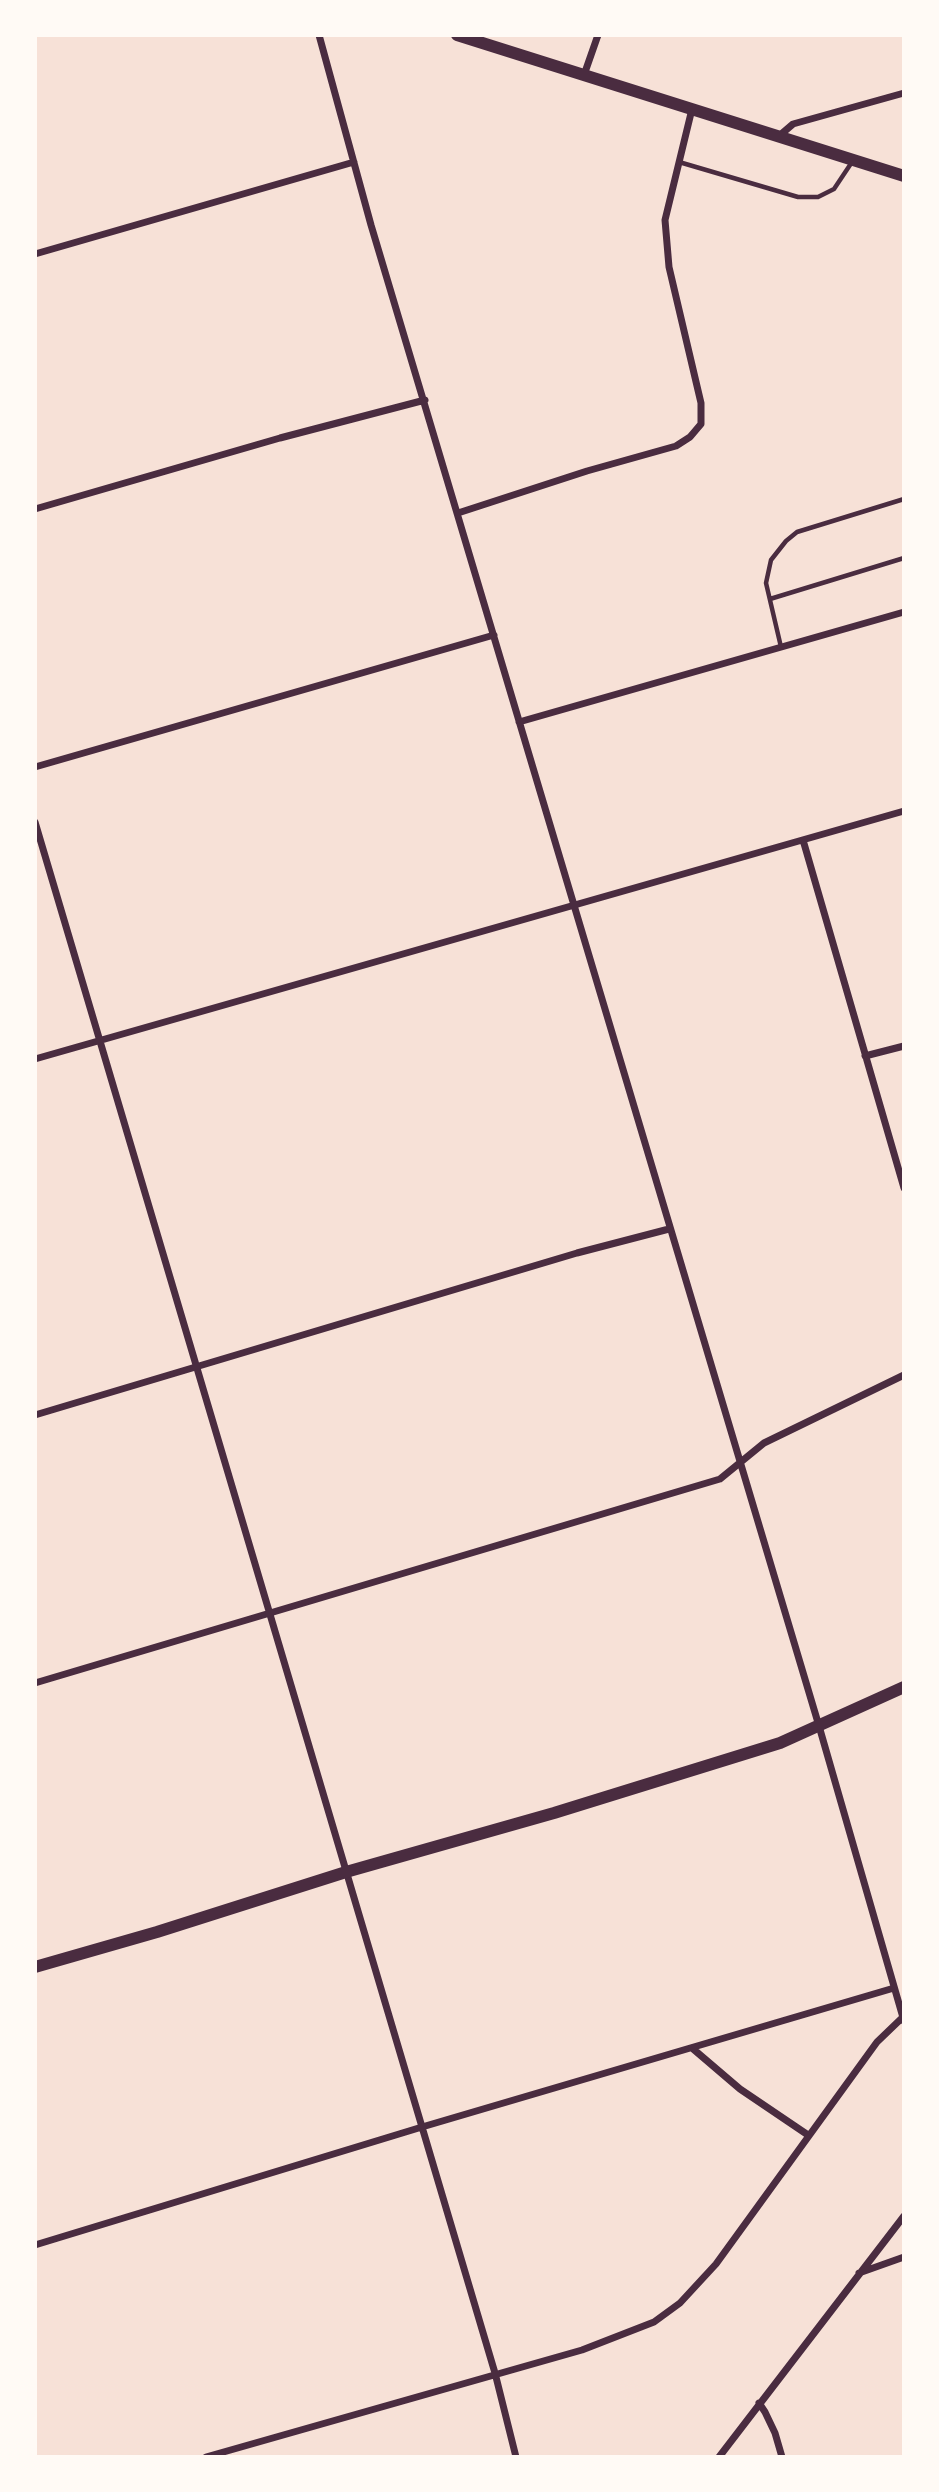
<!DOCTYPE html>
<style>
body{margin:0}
#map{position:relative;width:939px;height:2492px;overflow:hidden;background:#f7e1d7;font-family:"Titillium Web",sans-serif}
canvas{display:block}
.frame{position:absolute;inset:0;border:37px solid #fffaf5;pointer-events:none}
</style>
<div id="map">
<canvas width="939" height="2492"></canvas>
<div class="frame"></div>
</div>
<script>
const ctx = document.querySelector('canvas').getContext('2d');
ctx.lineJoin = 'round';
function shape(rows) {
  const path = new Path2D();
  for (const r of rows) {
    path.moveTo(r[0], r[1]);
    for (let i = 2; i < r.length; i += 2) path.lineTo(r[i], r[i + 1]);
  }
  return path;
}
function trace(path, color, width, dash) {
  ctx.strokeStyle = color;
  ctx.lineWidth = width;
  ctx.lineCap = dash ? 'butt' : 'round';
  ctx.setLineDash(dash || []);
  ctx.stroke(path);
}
trace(shape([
 [679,162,798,197,818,197,834,189,852,162],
 [770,599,904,558],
 [781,647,766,583,771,560,786,541,797,532,904,499]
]), '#4a2c40', 4.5);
trace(shape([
 [319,35,371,225,819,1726,904,2021],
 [584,75,598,35],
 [779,136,793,124,904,93],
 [35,254,354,162],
 [35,509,280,438,425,400],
 [458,513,587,471,676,446,690,437,701,424,701,403,669,267,665,220,692,109],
 [519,722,904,612],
 [35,767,494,635],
 [35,822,495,2373,516,2457],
 [803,840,904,1188],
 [865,1056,904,1046],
 [35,1059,904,811],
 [35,1415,577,1253,669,1229],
 [35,1683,720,1479,764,1443,904,1375],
 [692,2048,740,2089,808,2135],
 [35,2245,422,2127,894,1988],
 [859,2273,904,2257],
 [759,2403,765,2412,775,2433,782,2457],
 [206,2457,582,2350,654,2322,680,2303,716,2264,877,2042,903,2017],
 [719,2457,904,2216]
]), '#4a2c40', 7);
trace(shape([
 [457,35,904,176],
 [35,1967,157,1932,346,1872,554,1813,780,1743,904,1687]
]), '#4a2c40', 12);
</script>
